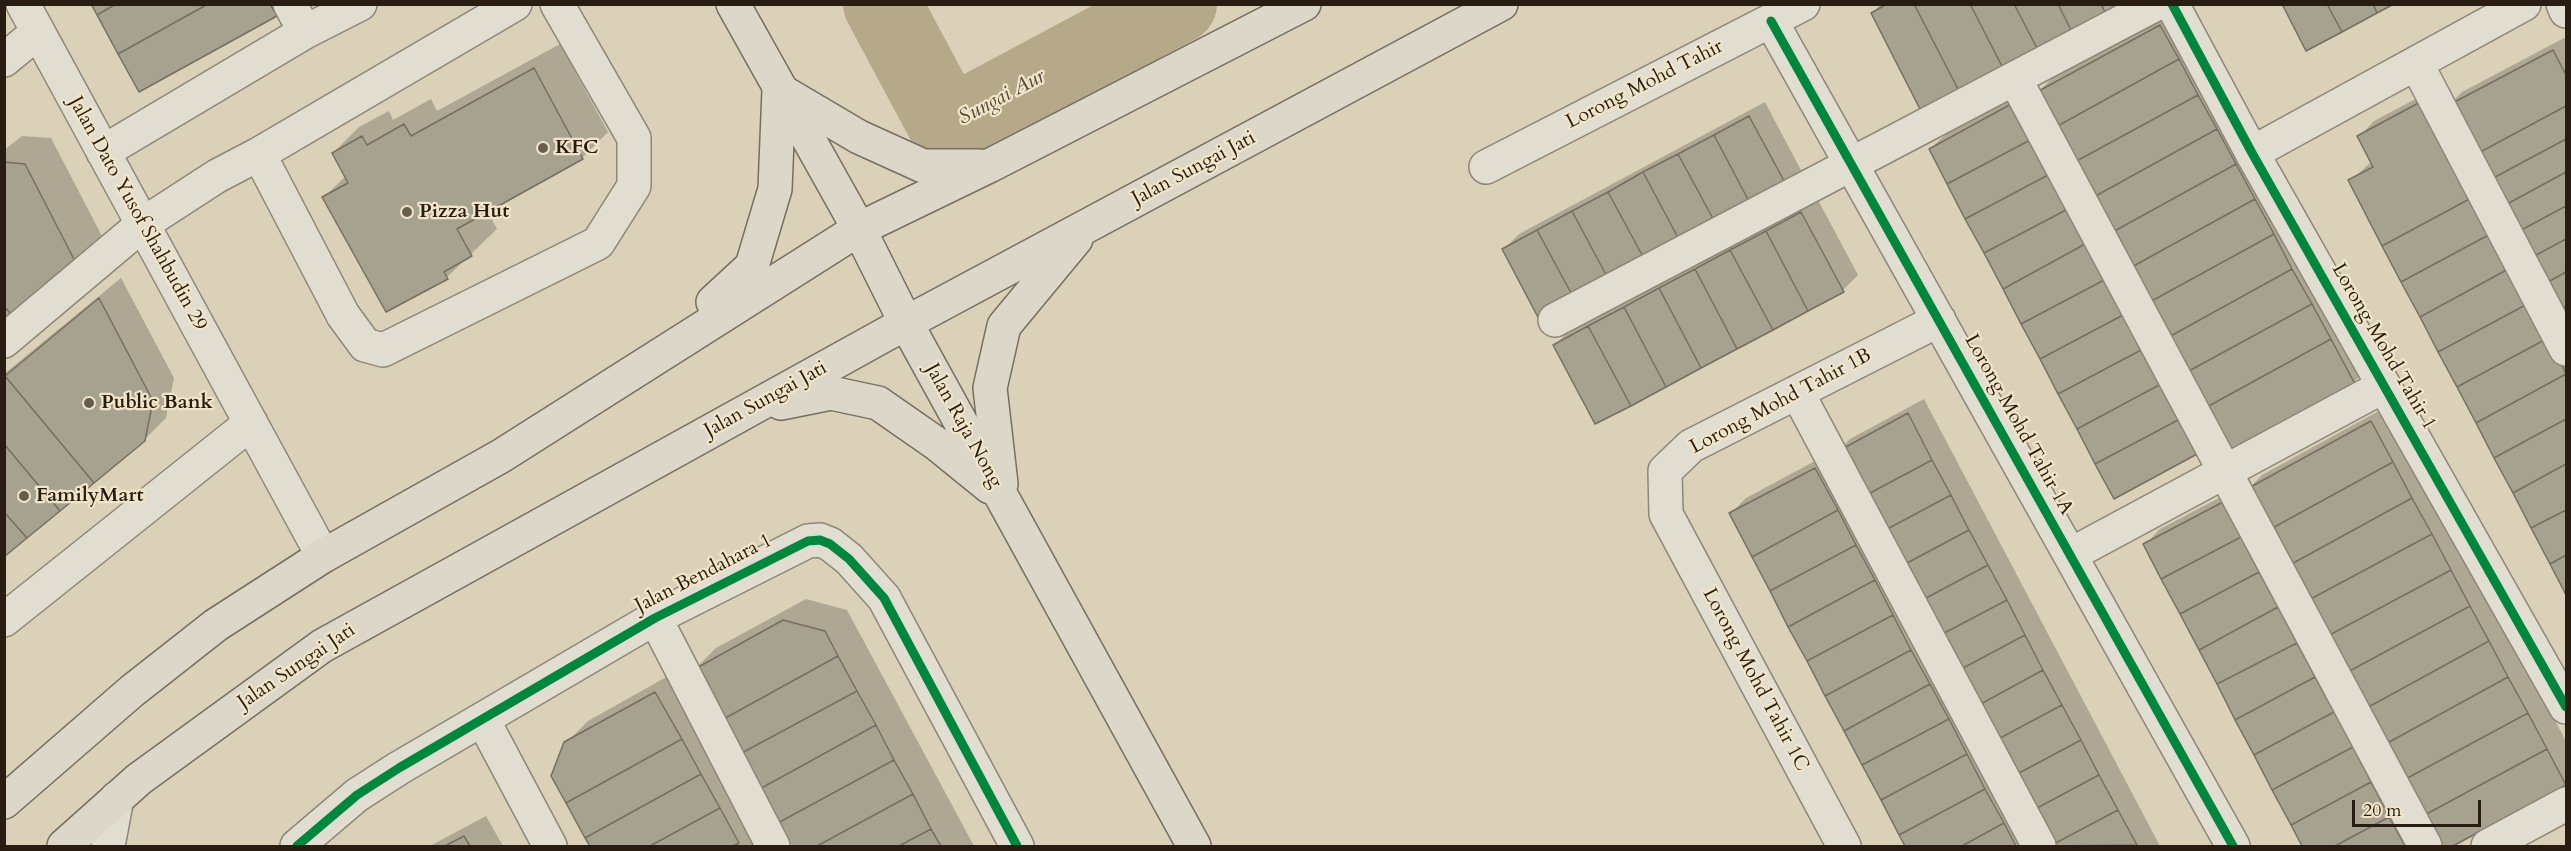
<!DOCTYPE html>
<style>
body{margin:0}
#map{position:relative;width:2571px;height:851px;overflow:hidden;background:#dad1b8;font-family:Cardo,serif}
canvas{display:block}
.frame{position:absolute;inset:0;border:6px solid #291d13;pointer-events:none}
.scale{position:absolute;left:2352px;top:800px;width:129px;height:27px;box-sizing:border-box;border:3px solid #291d13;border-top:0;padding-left:8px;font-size:18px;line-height:21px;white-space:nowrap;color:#291d13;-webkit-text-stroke:4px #f0e5c8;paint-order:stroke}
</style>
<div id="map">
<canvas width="2571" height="851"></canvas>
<div class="frame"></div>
<div class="scale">20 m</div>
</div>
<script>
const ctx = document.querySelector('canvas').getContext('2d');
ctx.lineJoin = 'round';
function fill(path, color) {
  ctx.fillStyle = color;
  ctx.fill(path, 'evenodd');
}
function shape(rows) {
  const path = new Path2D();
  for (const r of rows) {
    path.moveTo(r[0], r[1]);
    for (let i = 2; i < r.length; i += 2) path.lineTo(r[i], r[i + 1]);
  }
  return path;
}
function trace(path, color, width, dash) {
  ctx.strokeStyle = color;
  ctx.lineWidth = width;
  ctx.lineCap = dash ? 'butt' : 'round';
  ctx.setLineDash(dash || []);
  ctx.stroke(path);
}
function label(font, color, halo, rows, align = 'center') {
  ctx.font = font + ' Cardo,serif';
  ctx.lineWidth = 4.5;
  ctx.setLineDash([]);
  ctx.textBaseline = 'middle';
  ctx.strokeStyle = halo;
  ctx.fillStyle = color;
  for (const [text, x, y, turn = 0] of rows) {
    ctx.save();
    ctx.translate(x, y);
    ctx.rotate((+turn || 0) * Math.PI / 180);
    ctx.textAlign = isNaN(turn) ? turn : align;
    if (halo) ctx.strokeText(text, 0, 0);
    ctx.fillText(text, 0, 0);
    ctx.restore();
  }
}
fill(shape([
 [93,4,286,4,276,15],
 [1881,4,2116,4,2106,14,1873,13],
 [2176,10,2369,367,2354,382,2230,451,2037,93,2052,78],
 [2566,37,2566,591,2350,181,2371,162,2359,137,2374,121,2440,86,2449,105,2462,92],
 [560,44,608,132,582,158,487,211,497,229,447,277,324,197,346,176,333,153,359,127,389,111,393,120,431,99,437,111],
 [2029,89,2213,437,1930,149,1946,134],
 [1765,102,1803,174,1788,189,1504,249,1519,234],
 [22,136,51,138,103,238,4,325,4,150],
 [1817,198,1858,275,1843,290,1555,345,1570,330],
 [121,278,174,378,166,418,144,440,4,556,4,374],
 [1924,399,2160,846,1907,846,1730,514,1746,498,1830,453,1835,454,1850,439],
 [2386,407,2566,741,2566,783,2450,846,2439,846,2247,490,2262,475],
 [2238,488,2412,846,2304,846,2145,545,2160,529],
 [806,599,847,610,974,846,790,846,694,670,716,648],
 [677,671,774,846,591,846,553,776,566,743,588,721],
 [486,816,503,846,430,846]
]), '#0003');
trace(shape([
 [882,4,948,127,1178,4]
]), '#b6a98a', 78);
const building = shape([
 [91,4,116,4,97,15,91,4],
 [116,4,208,4,118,54,97,15,116,4],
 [208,4,270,4,277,16,139,92,118,54,208,4],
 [1887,4,1914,4,1960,93,1922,113,1871,13,1887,4],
 [1914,4,1970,4,2004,70,1960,93,1914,4],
 [1970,4,2014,4,2039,52,2004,70,1970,4],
 [2014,4,2058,4,2073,34,2039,52,2014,4],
 [2058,4,2101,4,2107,16,2073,34,2058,4],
 [2282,4,2327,4,2342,32,2306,51,2282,4],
 [2327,4,2373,4,2377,13,2342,32,2327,4],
 [2373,4,2394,4,2377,13,2373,4],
 [2160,25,2179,59,2054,128,2035,93,2160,25],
 [2553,50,2566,75,2566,106,2471,157,2445,107,2553,50],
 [2179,59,2198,95,2073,163,2054,128,2179,59],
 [534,68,583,159,457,229,472,256,444,272,448,279,386,312,322,197,348,183,332,153,362,136,367,145,404,124,411,136,534,68],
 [2198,95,2217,129,2092,198,2073,163,2198,95],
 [2424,100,2475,196,2382,246,2348,180,2373,167,2357,136,2424,100],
 [2013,103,2032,139,1947,184,1929,149,2013,103],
 [2566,106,2566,139,2484,183,2471,157,2566,106],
 [1749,116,1789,190,1753,209,1714,135,1749,116],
 [2217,129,2236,164,2111,233,2092,198,2217,129],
 [1714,135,1753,209,1718,228,1678,154,1714,135],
 [2032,139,2050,174,1965,219,1947,184,2032,139],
 [2566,139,2566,172,2498,209,2484,183,2566,139],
 [1678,154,1718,228,1683,247,1643,172,1678,154],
 [4,162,25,164,77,265,15,319,4,306,4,162],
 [2236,164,2255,199,2130,268,2111,233,2236,164],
 [1643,172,1683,247,1648,266,1608,192,1643,172],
 [2566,172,2566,206,2512,235,2498,209,2566,172],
 [2050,174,2068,209,1984,253,1965,219,2050,174],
 [1608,192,1648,266,1612,286,1572,211,1608,192],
 [2475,196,2494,232,2401,282,2382,246,2475,196],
 [2255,199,2274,234,2148,303,2130,268,2255,199],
 [2566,206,2566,239,2525,261,2512,235,2566,206],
 [2068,209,2087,243,2003,289,1984,253,2068,209],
 [1572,211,1612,286,1577,304,1537,230,1572,211],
 [1801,212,1844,292,1808,311,1766,231,1801,212],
 [1537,230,1577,304,1541,323,1502,249,1537,230],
 [1766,231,1808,311,1773,330,1730,250,1766,231],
 [2494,232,2512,267,2420,317,2401,282,2494,232],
 [2274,234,2292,269,2167,338,2148,303,2274,234],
 [2566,239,2566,272,2539,287,2525,261,2566,239],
 [2087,243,2106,279,2021,324,2003,289,2087,243],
 [1730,250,1773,330,1737,349,1695,269,1730,250],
 [2512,267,2531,302,2438,352,2420,317,2512,267],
 [1695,269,1737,349,1701,368,1659,288,1695,269],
 [2292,269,2312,304,2187,372,2167,338,2292,269],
 [2566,272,2566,306,2553,313,2539,287,2566,272],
 [2106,279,2125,314,2040,359,2021,324,2106,279],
 [1659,288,1701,368,1666,387,1624,307,1659,288],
 [99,298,153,401,145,441,94,483,5,376,99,298],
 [2531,302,2550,337,2457,387,2438,352,2531,302],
 [2312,304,2331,339,2205,408,2187,372,2312,304],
 [1624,307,1666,387,1631,406,1588,326,1624,307],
 [2125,314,2143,349,2058,394,2040,359,2125,314],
 [1588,326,1631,406,1595,424,1553,345,1588,326],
 [2550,337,2566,374,2476,423,2457,387,2550,337],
 [2331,339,2355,384,2230,453,2205,408,2331,339],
 [2143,349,2161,384,2077,429,2058,394,2143,349],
 [2566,374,2566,419,2494,458,2476,423,2566,374],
 [5,376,94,483,60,511,4,444,5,376],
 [2161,384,2180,419,2095,464,2077,429,2161,384],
 [1908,413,1932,460,1857,500,1833,454,1908,413],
 [2180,419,2199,453,2114,499,2095,464,2180,419],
 [2566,419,2566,464,2513,493,2494,458,2566,419],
 [2371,421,2393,462,2267,531,2245,490,2371,421],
 [4,444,60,511,27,538,4,512,4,444],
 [1932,460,1951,495,1876,535,1857,500,1932,460],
 [2393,462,2412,498,2286,567,2267,531,2393,462],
 [2566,464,2566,510,2531,528,2513,493,2566,464],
 [1815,468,1838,510,1752,557,1729,513,1815,468],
 [1951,495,1969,530,1894,570,1876,535,1951,495],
 [2412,498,2432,534,2305,602,2286,567,2412,498],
 [2223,502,2241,537,2161,579,2143,544,2223,502],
 [1838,510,1856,545,1770,591,1752,557,1838,510],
 [2566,510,2566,555,2550,564,2531,528,2566,510],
 [4,512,27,538,4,557,4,512],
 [1969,530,1988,565,1913,605,1894,570,1969,530],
 [2432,534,2451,570,2324,638,2305,602,2432,534],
 [2241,537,2259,572,2180,614,2161,579,2241,537],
 [1856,545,1875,580,1788,627,1770,591,1856,545],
 [2566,555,2566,595,2550,564,2566,555],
 [1988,565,2007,600,1931,640,1913,605,1988,565],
 [2451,570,2470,606,2344,674,2324,638,2451,570],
 [2259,572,2278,607,2199,650,2180,614,2259,572],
 [1875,580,1893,615,1807,661,1788,627,1875,580],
 [2007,600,2025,635,1950,675,1931,640,2007,600],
 [2470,606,2489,641,2363,710,2344,674,2470,606],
 [2278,607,2297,643,2217,684,2199,650,2278,607],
 [1893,615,1911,650,1825,696,1807,661,1893,615],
 [783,620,825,631,838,656,720,721,693,670,783,620],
 [2025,635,2043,670,1968,711,1950,675,2025,635],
 [2489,641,2508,677,2382,746,2363,710,2489,641],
 [2297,643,2315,677,2235,720,2217,684,2297,643],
 [1911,650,1930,684,1844,731,1825,696,1911,650],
 [838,656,857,691,738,755,720,721,838,656],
 [2043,670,2062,705,1987,745,1968,711,2043,670],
 [2315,677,2334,712,2254,755,2235,720,2315,677],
 [2508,677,2528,713,2402,781,2382,746,2508,677],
 [1930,684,1949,719,1862,765,1844,731,1930,684],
 [857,691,876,725,758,790,738,755,857,691],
 [655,692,682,739,566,803,551,776,564,742,655,692],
 [2062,705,2081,740,2006,780,1987,745,2062,705],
 [2334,712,2353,747,2272,790,2254,755,2334,712],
 [2528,713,2547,749,2421,817,2402,781,2528,713],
 [1949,719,1967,754,1881,800,1862,765,1949,719],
 [876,725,894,760,776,824,758,790,876,725],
 [682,739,701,774,585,838,566,803,682,739],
 [2081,740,2099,775,2024,815,2006,780,2081,740],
 [2353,747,2371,782,2291,825,2272,790,2353,747],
 [2547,749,2566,785,2453,846,2437,846,2421,817,2547,749],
 [1967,754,1985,789,1899,835,1881,800,1967,754],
 [894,760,913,794,817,846,788,846,776,824,894,760],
 [701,774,720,808,650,846,590,846,585,838,701,774],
 [2099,775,2118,810,2050,846,2024,815,2099,775],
 [2371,782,2389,817,2335,846,2302,846,2291,825,2371,782],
 [1985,789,2004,823,1962,846,1905,846,1899,835,1985,789],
 [913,794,931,829,899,846,817,846,913,794],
 [720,808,739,843,733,846,650,846,720,808],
 [2118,810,2137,845,2050,846,2118,810],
 [2389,817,2405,846,2335,846,2389,817],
 [2004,823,2016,846,1962,846,2004,823],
 [931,829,941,846,899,846,931,829],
 [464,836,470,846,445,846,464,836]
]);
fill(building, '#a7a190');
trace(building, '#756f61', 1.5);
const minor = shape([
 [23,4,323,556],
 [290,4,305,32],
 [2172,4,2252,153,2566,707],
 [2563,4,2566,11],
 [1771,21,2233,846],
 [4,60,38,32],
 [2416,63,2566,349],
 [2015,79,2425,846],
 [103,152,305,32,360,4],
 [2252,153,2524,4],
 [259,154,515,4],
 [1486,167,1803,4],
 [1555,320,2156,4],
 [4,341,143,224,217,176,259,154,343,315,365,345,383,350,598,243,634,186,634,138,557,4],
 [1797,392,2039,846],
 [2070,555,2384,386],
 [655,618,773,846],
 [4,620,251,423],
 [483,720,550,846],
 [108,846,117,798],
 [297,846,357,795,399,768,655,618,808,541,820,540,830,544,849,559,884,598,1017,846],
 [1844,846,1666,514,1665,471,1691,446,1939,320],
 [2488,846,2566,804]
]);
const major = shape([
 [733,4,859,229,906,323,1194,846],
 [781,91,859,137,923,166,980,166],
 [713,302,752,266,775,189,779,90],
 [781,403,831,393,878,403,937,444,990,487],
 [1001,484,990,388,1004,326,1076,239],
 [4,802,132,691,216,625,323,556,501,456,859,229,989,166,1304,4],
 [64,846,139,779,322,646,906,323,1501,4]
]);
trace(minor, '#8e8778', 36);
trace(major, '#756f61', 36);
trace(minor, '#e2ddd1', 33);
trace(major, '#ddd7c9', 33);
trace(shape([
 [2172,4,2252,153,2566,707],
 [1771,21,2233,846],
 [297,846,357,795,399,768,655,618,808,541,820,540,830,544,849,559,884,598,1017,846]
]), '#00873e', 9);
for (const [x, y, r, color] of [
 [543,148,6,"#675c4d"],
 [407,212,6,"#675c4d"],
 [89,403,6,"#675c4d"],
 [24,496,6,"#675c4d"]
]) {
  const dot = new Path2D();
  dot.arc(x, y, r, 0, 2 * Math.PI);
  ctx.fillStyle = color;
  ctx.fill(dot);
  trace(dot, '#f0e5c8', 2);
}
label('20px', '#291d13', '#f0e5c8', [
 ["Lorong Mohd Tahir",1645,85,-27],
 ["Jalan Sungai Jati",1194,169,-28],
 ["Jalan Dato Yusof Shahbudin 29",137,214,61],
 ["Lorong Mohd Tahir 1",2383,347,60],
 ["Jalan Sungai Jati",766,400,-29],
 ["Lorong Mohd Tahir 1B",1781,402,-28],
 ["Lorong Mohd Tahir 1A",2018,425,61],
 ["Jalan Raja Nong",963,426,61],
 ["Jalan Bendahara 1",704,574,-27],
 ["Jalan Sungai Jati",297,667,-34],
 ["Lorong Mohd Tahir 1C",1755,680,62]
]);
label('bold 20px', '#291d13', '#f0e5c8', [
 ["KFC",555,148],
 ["Pizza Hut",419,212],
 ["Public Bank",101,403],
 ["FamilyMart",36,496]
], 'left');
label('italic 21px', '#554836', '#f0e5c8', [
 ["Sungai Aur",1002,98,-28]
]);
</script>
